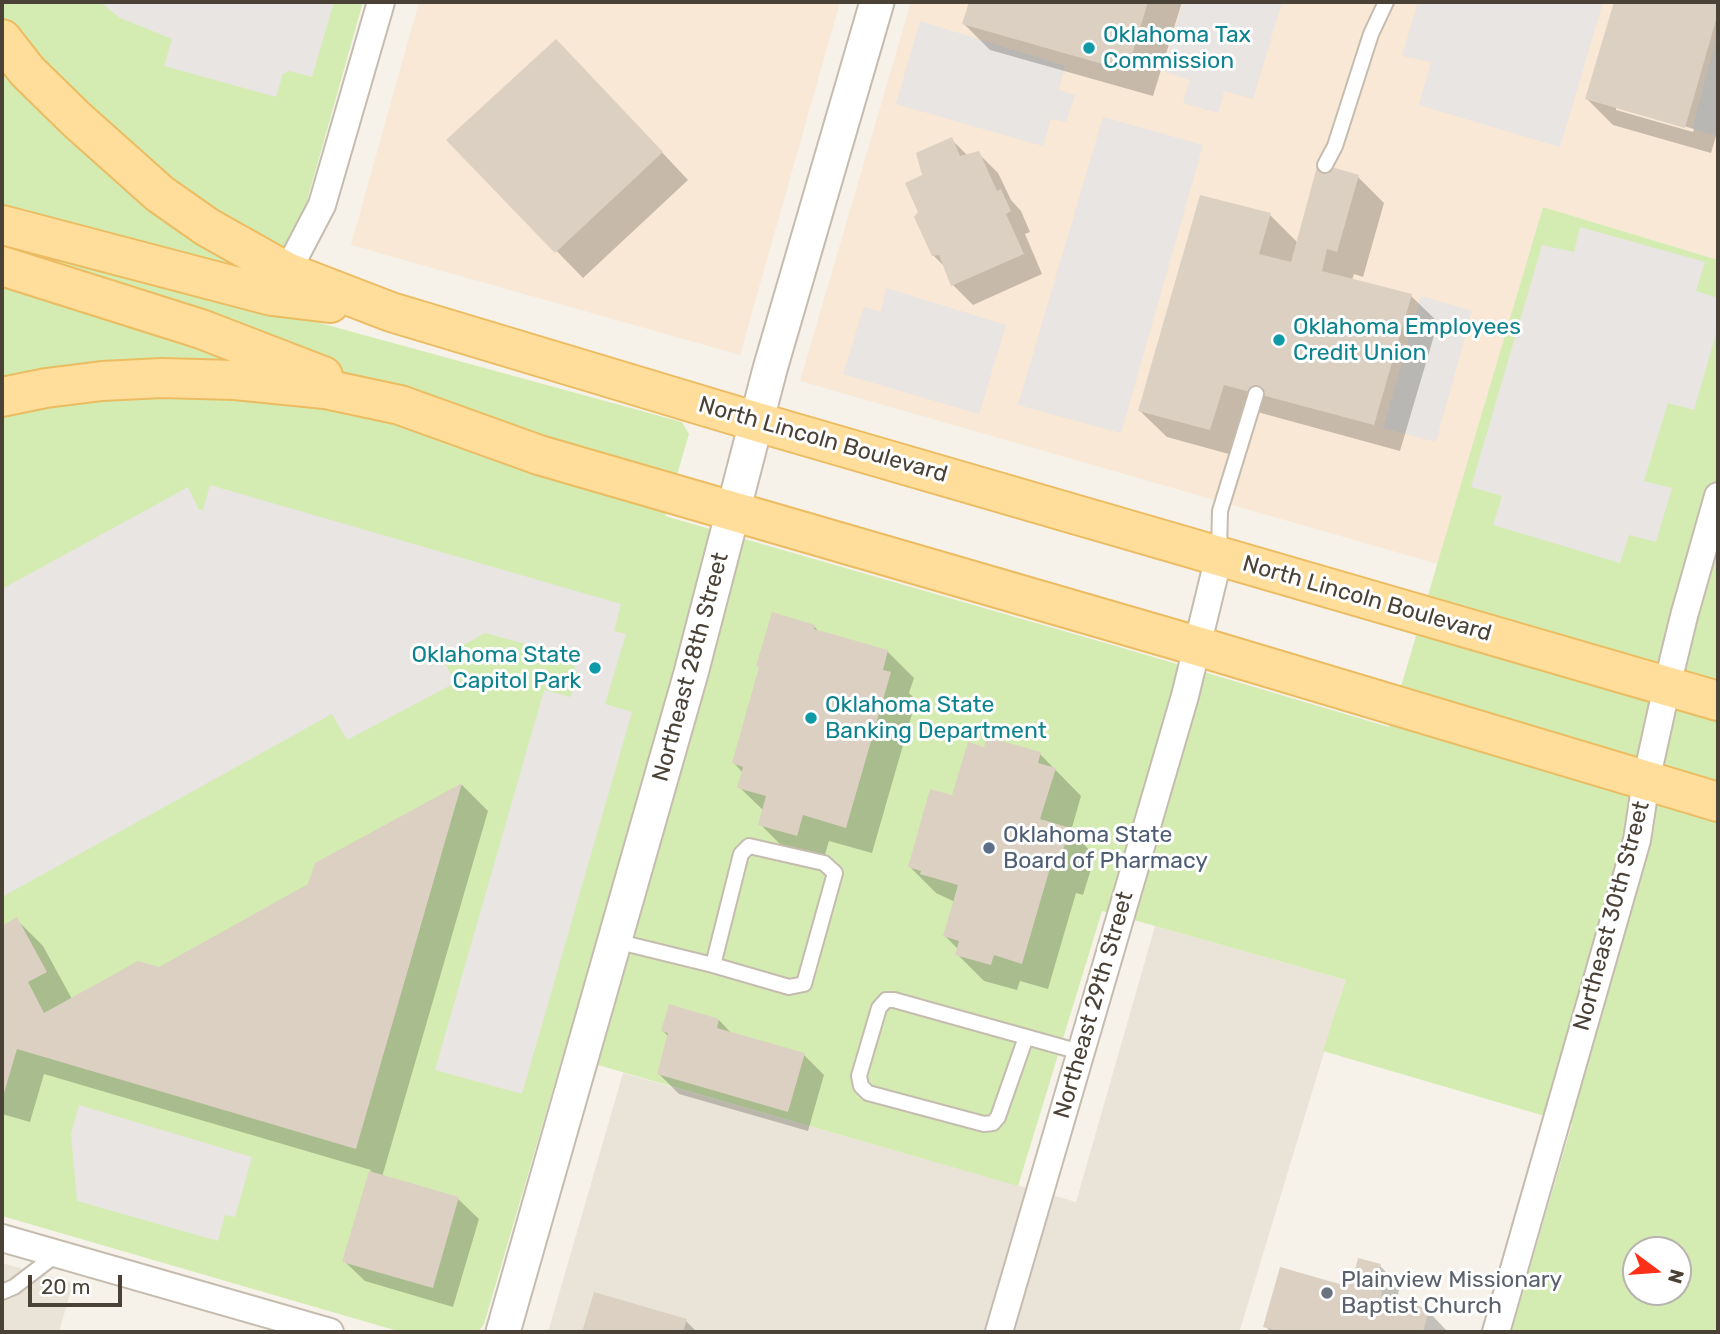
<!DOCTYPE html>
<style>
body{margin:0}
#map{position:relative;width:1720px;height:1334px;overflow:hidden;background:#f6f2ea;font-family:Rubik,sans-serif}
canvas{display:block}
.frame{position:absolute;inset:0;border:4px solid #4b4237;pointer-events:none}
.north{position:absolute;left:1622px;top:1236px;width:70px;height:70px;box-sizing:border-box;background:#fff;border:2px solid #b7b3af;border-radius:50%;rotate:106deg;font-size:19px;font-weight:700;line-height:28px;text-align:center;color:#4b4237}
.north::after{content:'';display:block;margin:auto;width:24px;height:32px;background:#ff3018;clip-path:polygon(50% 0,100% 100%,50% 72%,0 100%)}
.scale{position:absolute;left:28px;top:1275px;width:94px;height:32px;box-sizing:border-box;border:4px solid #4b4237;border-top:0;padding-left:9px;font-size:21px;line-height:24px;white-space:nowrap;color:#4b4237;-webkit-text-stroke:5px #fff;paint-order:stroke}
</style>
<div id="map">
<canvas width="1720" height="1334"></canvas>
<div class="frame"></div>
<div class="north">N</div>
<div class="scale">20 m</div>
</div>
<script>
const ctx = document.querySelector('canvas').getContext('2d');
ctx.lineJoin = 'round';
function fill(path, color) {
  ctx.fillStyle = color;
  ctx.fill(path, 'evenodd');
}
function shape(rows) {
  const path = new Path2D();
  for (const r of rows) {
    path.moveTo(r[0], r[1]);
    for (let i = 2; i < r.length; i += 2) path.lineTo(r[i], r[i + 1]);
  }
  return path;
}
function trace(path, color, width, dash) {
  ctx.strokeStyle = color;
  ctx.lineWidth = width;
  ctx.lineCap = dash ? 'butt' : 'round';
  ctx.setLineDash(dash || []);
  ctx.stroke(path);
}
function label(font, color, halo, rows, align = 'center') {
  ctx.font = font + ' Rubik,sans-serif';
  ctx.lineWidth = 6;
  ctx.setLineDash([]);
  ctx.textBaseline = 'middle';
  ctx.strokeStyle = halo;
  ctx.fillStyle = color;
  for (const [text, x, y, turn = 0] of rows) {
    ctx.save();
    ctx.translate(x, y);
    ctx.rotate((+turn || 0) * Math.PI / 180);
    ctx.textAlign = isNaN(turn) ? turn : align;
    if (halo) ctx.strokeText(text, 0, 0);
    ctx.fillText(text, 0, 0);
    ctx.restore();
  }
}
fill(shape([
 [1155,926,1346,980,1240,1330,1245,1332,548,1332,623,1073,1076,1202],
 [2,1263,73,1283,59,1332,2,1332]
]), '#eae4d8');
fill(shape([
 [419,2,840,2,740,355,351,245],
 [911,2,1718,2,1718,260,1543,207,1438,564,800,381]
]), '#f8e8d5');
fill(shape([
 [2,2,363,2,276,311,682,422,689,434,665,516,1133,651,1389,727,1543,207,1718,260,1718,1332,1511,1332,1572,1124,1323,1051,1346,980,1102,911,1018,1186,563,1055,484,1324,478,1332,401,1332,2,1216],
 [1636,1250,1678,1250,1678,1292,1636,1292]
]), '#d4ecb1');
fill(shape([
 [100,2,334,2,312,77,289,71,283,74,276,97,164,66,172,39,120,18],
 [1183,2,1282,2,1253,99,1224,91,1218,113,1183,103,1190,80,1163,71],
 [1418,2,1603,2,1560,147,1419,105,1431,62,1402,56],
 [920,21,1065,66,1059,90,1075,95,1066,122,1051,119,1043,146,896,104],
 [1718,32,1718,136,1692,129],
 [1103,117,1203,145,1121,433,1018,405],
 [1580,227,1705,262,1696,291,1718,298,1718,327,1694,410,1668,403,1644,481,1672,488,1656,542,1629,535,1620,563,1493,525,1502,496,1471,487,1542,245,1574,252],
 [886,288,1006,325,979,414,843,374,864,307,881,312],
 [1421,296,1472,311,1436,442,1383,428],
 [210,485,621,604,614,631,626,634,605,704,632,712,522,1094,435,1070,544,690,571,697,577,673,572,661,565,655,485,633,442,657,455,683,347,740,332,714,2,897,2,589,188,487,199,510,203,510],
 [79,1105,252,1157,235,1217,225,1215,218,1241,77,1201,71,1134]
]), '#e8e5e2');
fill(shape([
 [971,2,1182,2,1153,96,990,50,964,24],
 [1616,2,1718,2,1718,129,1711,153,1613,125,1587,99],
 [1616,106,1694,129,1693,132,1616,110],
 [582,67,688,180,583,278,448,140],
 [951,139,968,156,978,153,998,173,1011,200,1021,211,1030,232,1025,234,1042,274,973,305,953,285,946,268,933,255,920,212,924,176],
 [1358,177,1384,203,1363,277,1354,274,1352,280,1411,296,1438,322,1400,451,1250,410,1236,456,1167,437,1140,411,1270,215,1298,243],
 [814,626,820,633,887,651,914,678,909,693,916,700,872,853,829,841,823,861,787,851,760,824,764,811,739,787,743,773,734,763],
 [985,749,1040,754,1081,796,1071,831,1095,856,1083,895,1076,893,1048,989,1020,981,1017,990,984,981,957,954,959,950,945,936,955,902,936,893,910,867],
 [462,785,488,811,382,1177,458,1199,479,1219,453,1307,365,1281,344,1261,371,1170,44,1074,30,1122,2,1114,2,928,17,920,43,946,72,999,160,969,310,885,316,865],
 [719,1020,733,1035,804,1055,824,1075,808,1131,679,1094,659,1074,669,1037,663,1031],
 [1380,1266,1400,1286,1396,1302,1428,1311,1448,1332,1271,1332,1265,1326,1353,1284],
 [595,1294,686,1321,697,1332,584,1332]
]), '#0003');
fill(shape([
 [969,2,1148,2,1127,71,962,24],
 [1614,2,1718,2,1718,13,1685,128,1585,99],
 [556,39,663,152,555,253,446,140],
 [952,137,960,156,979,151,997,191,1001,189,1011,211,1006,214,1024,254,951,286,939,255,932,256,914,217,918,212,905,183,922,175,916,153],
 [1318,163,1359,175,1337,252,1327,249,1322,271,1412,294,1374,425,1224,385,1210,430,1138,411,1200,195,1271,213,1259,254,1291,262],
 [772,612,815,625,814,629,888,650,883,670,891,672,846,828,803,815,797,836,758,825,766,796,737,788,743,767,732,763,759,667,756,666],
 [987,737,1041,752,1038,763,1056,768,1040,819,1070,828,1057,870,1050,868,1022,964,994,955,991,965,955,955,959,941,943,936,958,885,920,874,921,871,908,867,930,789,952,795,968,742,984,747],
 [462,783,356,1149,17,1049,2,1100,2,926,17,917,47,972,28,982,44,1013,138,961,159,967,308,884,315,863],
 [669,1004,719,1019,717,1028,805,1053,788,1112,657,1074,668,1033,661,1031],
 [369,1171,459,1197,433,1288,342,1262],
 [1358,1258,1381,1264,1374,1288,1382,1291,1381,1296,1429,1309,1423,1332,1282,1332,1263,1327,1280,1267,1343,1285,1344,1280,1352,1282],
 [594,1292,687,1319,683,1332,582,1332]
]), '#dcd0c2');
const service = shape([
 [1325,165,1335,146,1371,34,1386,2],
 [1219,554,1220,511,1256,394],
 [615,941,713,965,789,987,804,984,835,873,824,863,749,846,741,854,713,965],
 [1026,1037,998,1117,993,1123,984,1124,868,1093,861,1086,859,1076,879,1008,886,1000,894,1000,1080,1052],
 [2,1292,14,1287,57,1254]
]);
const minor = shape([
 [287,272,322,205,381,2],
 [2,1238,330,1332],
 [999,1332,1185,696,1219,556],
 [1496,1332,1637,840,1646,781,1667,686,1684,616,1718,496]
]);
const tertiary = shape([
 [503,1332,691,673,770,369,877,2]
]);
const primary = shape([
 [2,39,27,71,76,119,160,194,207,227,287,272,391,312,757,422,1718,701],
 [2,225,272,296,330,303],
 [2,266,201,329,323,376],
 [2,397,46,388,102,381,162,378,235,380,325,389,400,405,539,455,1197,646,1718,802]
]);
trace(service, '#c5bcaf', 18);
trace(minor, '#c5bcaf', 30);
trace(tertiary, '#c5bcaf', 37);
trace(primary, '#ecbc62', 42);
trace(service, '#fff', 14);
trace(minor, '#fff', 26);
trace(tertiary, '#fff', 33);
trace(primary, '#ffdd9a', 38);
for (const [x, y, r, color] of [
 [1089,48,7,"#0f9aa8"],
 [1279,340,7,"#0f9aa8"],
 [595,668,7,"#0f9aa8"],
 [811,718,7,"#0f9aa8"],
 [989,848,7,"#5c6f8a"],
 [1327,1293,7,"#6b7280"]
]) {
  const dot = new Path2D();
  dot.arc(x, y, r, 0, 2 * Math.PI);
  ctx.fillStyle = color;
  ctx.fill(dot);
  trace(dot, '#fff', 2.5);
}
label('23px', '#0d838f', '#fff', [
 ["Oklahoma Tax",1103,35],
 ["Commission",1103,61],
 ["Oklahoma Employees",1293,327],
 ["Credit Union",1293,353],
 ["Oklahoma State",581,655,"right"],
 ["Capitol Park",581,681,"right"],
 ["Oklahoma State",825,705],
 ["Banking Department",825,731]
], 'left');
label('23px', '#4b4237', '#fff', [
 ["North Lincoln Boulevard",823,440,16],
 ["North Lincoln Boulevard",1367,599,16],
 ["Northeast 28th Street",691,667,-75],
 ["Northeast 30th Street",1612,916,-75],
 ["Northeast 29th Street",1094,1005,-74]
]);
label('23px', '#4e5e75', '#fff', [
 ["Oklahoma State",1003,835],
 ["Board of Pharmacy",1003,861]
], 'left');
label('23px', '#5b616d', '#fff', [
 ["Plainview Missionary",1341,1280],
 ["Baptist Church",1341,1306]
], 'left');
</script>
